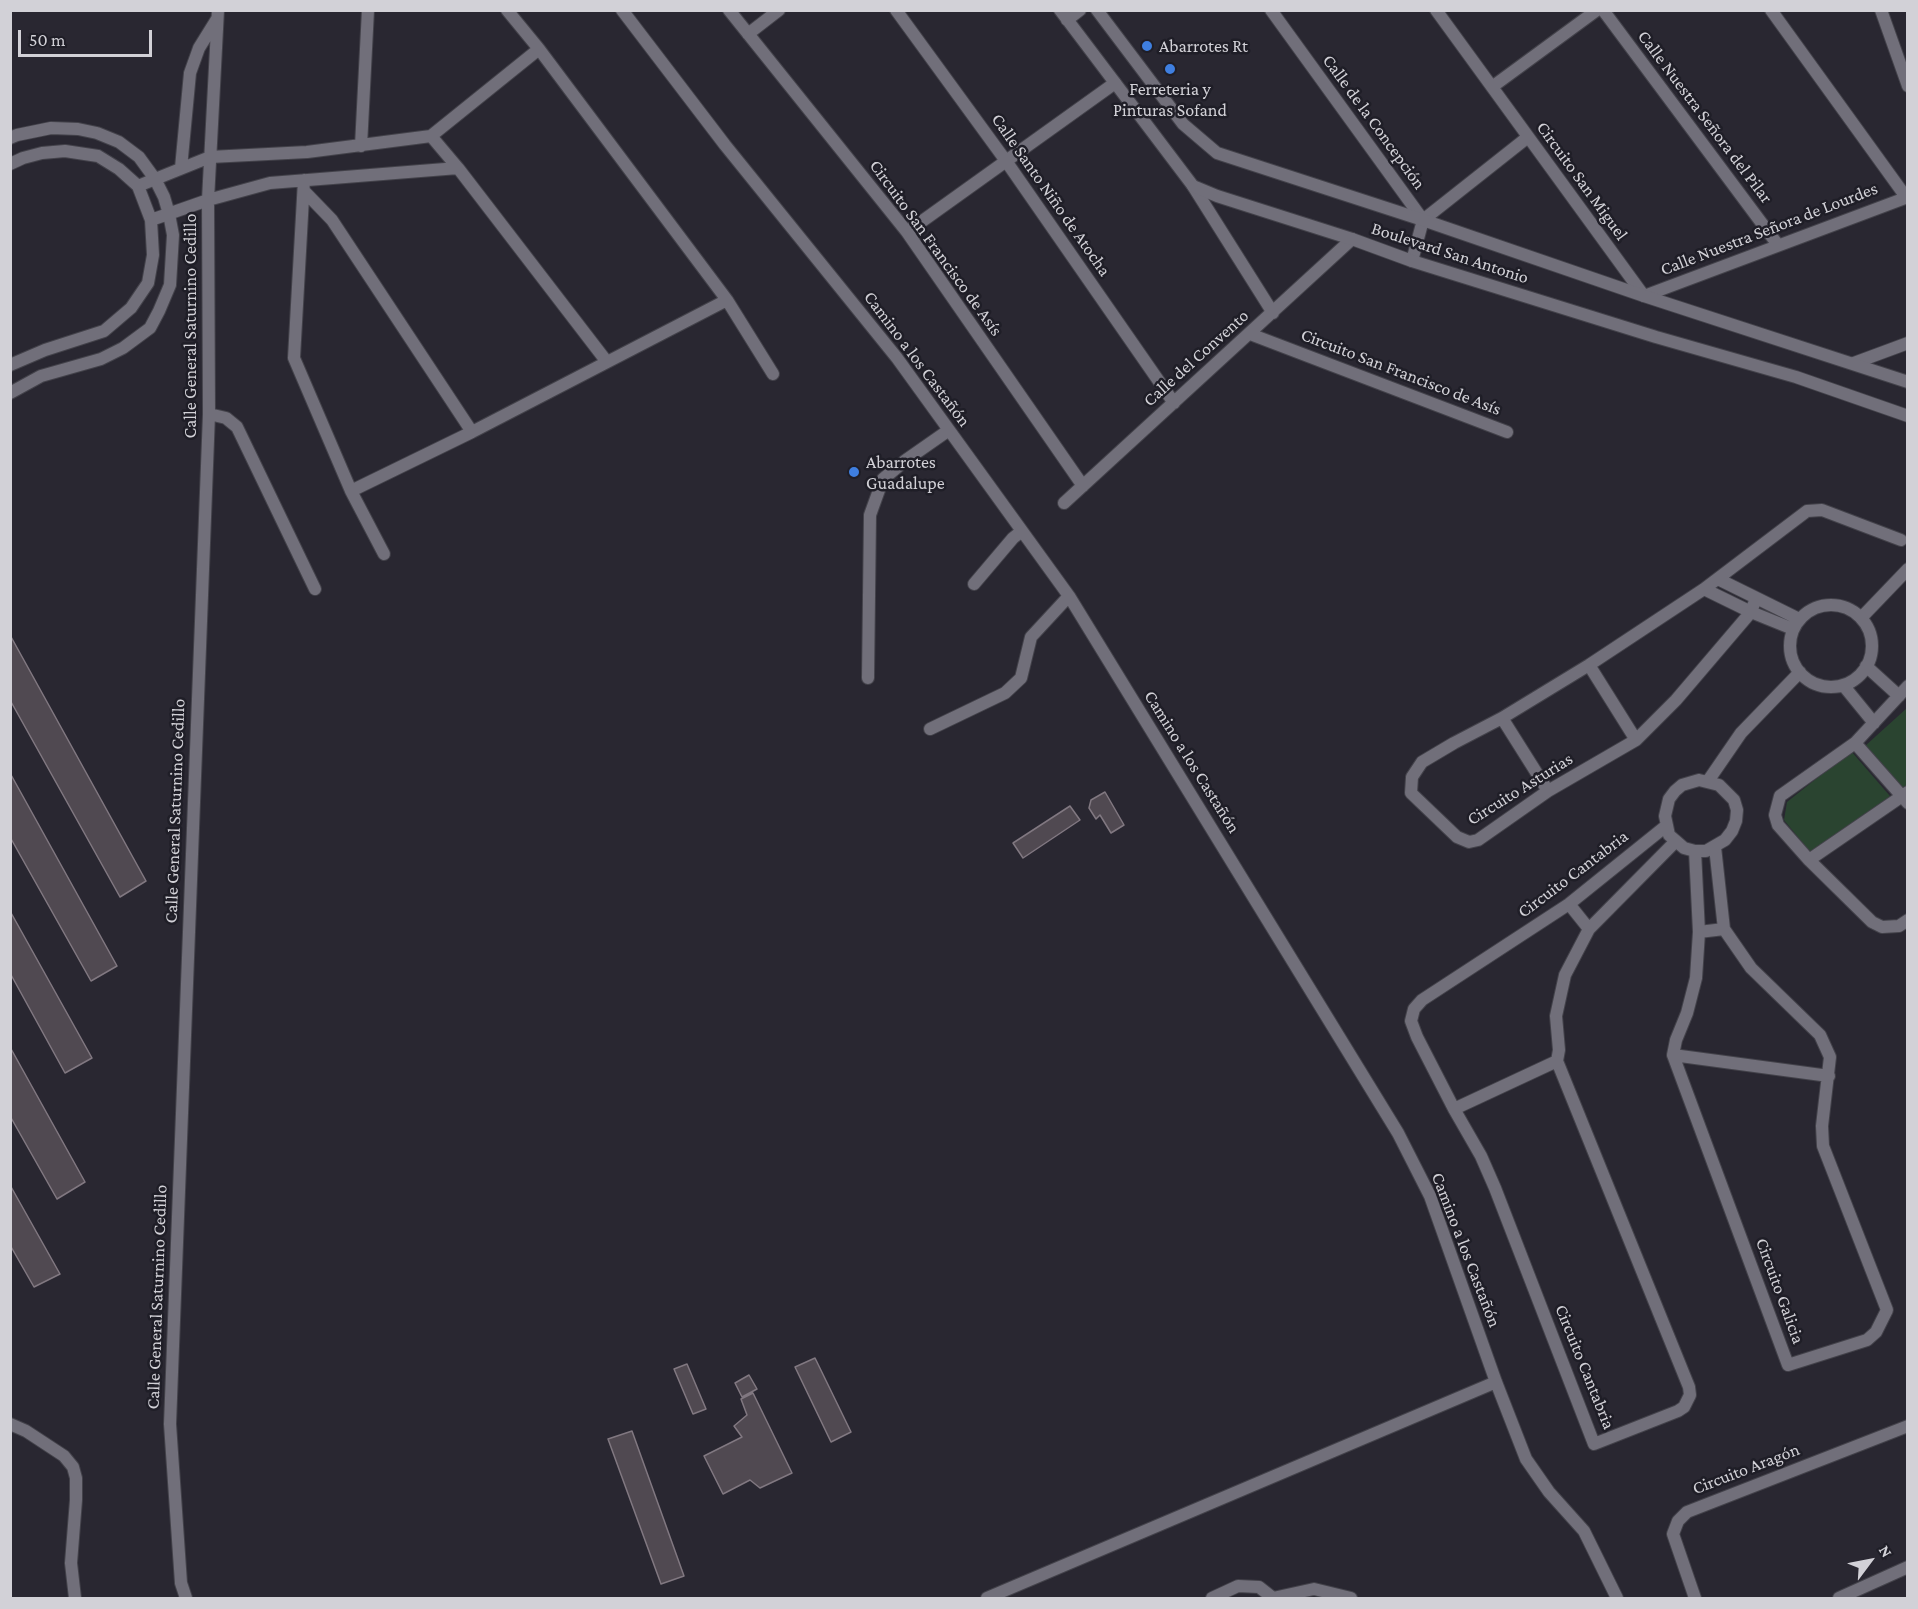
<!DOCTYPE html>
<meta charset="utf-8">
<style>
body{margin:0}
#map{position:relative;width:1918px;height:1609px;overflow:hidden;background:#292731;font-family:"Crimson Pro",serif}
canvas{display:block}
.frame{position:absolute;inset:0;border:12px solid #d2d1d7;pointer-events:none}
.north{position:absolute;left:1840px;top:1531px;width:60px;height:60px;-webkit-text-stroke:4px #1f1e27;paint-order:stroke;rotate:58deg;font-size:16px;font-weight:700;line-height:24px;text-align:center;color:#d2d1d7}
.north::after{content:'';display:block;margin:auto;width:21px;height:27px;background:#d2d1d7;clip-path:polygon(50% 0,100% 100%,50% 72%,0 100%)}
.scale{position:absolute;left:18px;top:30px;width:134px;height:27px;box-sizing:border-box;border:3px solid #d2d1d7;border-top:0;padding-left:8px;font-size:18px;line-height:21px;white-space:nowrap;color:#d2d1d7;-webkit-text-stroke:4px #1f1e27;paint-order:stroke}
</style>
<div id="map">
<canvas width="1918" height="1609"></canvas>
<div class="frame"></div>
<div class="north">N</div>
<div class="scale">50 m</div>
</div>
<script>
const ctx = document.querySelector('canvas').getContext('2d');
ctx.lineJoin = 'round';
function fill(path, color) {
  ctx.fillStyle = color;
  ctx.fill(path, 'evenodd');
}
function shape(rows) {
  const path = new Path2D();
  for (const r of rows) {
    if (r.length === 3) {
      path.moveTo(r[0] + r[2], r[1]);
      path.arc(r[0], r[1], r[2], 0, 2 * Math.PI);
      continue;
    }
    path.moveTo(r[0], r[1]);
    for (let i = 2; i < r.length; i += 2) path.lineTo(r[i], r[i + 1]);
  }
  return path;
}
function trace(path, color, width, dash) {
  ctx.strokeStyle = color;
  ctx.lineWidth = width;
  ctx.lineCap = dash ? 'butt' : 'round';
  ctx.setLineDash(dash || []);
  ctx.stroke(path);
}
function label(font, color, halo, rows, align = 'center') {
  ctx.font = font + ' "Crimson Pro",serif';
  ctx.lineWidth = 5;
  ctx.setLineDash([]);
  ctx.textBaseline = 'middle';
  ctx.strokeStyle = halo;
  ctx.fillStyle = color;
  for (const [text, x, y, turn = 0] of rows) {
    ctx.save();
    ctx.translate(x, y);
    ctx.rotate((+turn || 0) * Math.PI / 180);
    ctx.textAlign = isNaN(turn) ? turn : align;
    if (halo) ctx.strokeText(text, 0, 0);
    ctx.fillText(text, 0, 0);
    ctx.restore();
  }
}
fill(shape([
 [1907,708,1907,790,1906,791,1865,746],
 [1851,751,1896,803,1811,853,1784,820,1787,802]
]), '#2a4430');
const building = shape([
 [10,635,146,881,120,897,10,700,10,635],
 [10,773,117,966,91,981,10,837,10,773],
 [1105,792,1124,825,1111,833,1100,815,1096,819,1089,808,1091,800,1105,792],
 [1070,806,1080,820,1023,858,1013,843,1070,806],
 [10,911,92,1058,65,1073,10,973,10,911],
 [10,1047,85,1182,57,1199,10,1116,10,1047],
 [10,1185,60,1274,34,1287,10,1245,10,1185],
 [815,1358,851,1432,831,1442,795,1367,815,1358],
 [687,1364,706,1409,693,1414,674,1369,687,1364],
 [749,1375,757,1389,742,1397,735,1383,749,1375],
 [753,1393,792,1473,760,1488,750,1480,723,1494,704,1456,742,1437,734,1426,747,1415,741,1399,753,1393],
 [632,1431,684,1576,661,1584,608,1439,632,1431]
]);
fill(building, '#504951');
trace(building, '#817881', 1.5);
const minor = shape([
 [507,10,539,49,727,300,773,374],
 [622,10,725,145,897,358,1069,596,1398,1133,1430,1196,1496,1382,1526,1459,1549,1492,1584,1531,1617,1598],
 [729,10,907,232,1083,486],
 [896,10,1006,161,1174,403],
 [1271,10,1423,220,1412,261],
 [1436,10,1644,296,1908,197],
 [1603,10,1778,245],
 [1771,10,1906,197],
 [1881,10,1908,86],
 [748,34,779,10],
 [1492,87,1597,10],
 [431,136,458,168,607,362],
 [10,138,17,135,51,128,78,129,97,133,119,142,139,157,155,179,164,197,169,214,173,235,170,285,159,311,150,328,123,348,101,359,41,376,10,393],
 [361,146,368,10],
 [10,164,23,158,42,153,65,151,98,156,119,169,138,186,151,220,153,255,148,283,131,308,104,331,45,350,10,365],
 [181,168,190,73,199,48,217,19],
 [304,180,294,358,351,491,384,554],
 [138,186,210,157,307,152,431,136,539,49],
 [1193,186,1273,313],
 [304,191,332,220,472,432],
 [151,220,208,200,270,183,458,168],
 [1423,220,1528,137],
 [907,232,1115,83],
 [1250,334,1507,432],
 [1854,363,1908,343],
 [209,414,226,418,237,427,315,589],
 [351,491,472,432,727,300],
 [1064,503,1352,239],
 [1718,579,1799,619],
 [974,584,1013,538,1022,531],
 [1704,589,1751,612,1793,629],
 [1756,598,1751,612,1676,700,1636,740,1548,791,1478,840,1469,842,1457,837,1411,793,1412,777,1422,762,1454,743,1502,718,1589,665,1704,589,1807,511,1822,510,1901,540],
 [1831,646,41],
 [1861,618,1908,569],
 [1589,665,1636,740],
 [1866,666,1899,696],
 [868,678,870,515,883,479,906,460,949,430],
 [1843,685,1874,723],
 [1908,686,1855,743,1780,796,1775,815,1778,825,1809,860,1872,922,1882,927,1899,926,1908,920],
 [1502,718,1548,791],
 [930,729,1005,693,1021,678,1031,637,1069,596],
 [1855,743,1908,803],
 [1699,780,1719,785,1734,800,1737,810,1736,821,1732,831,1725,840,1706,851,1695,851,1684,848,1676,841,1669,835,1665,816,1669,799,1675,791,1682,785,1699,780],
 [1708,781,1741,733,1800,672],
 [1666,826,1569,904,1422,1000,1414,1009,1411,1021,1417,1037,1454,1109,1481,1156,1495,1188,1594,1444,1678,1411,1684,1407,1690,1395,1689,1387,1557,1061,1559,1050,1556,1016,1565,975,1589,929,1676,841],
 [1715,847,1724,929],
 [1695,851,1699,932,1696,978,1687,1013,1676,1040,1673,1055,1788,1365,1867,1340,1876,1332,1887,1310,1823,1146,1822,1126,1830,1057,1820,1035,1751,968,1724,929,1699,932],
 [1809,860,1908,792],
 [1569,904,1589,929],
 [1673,1055,1829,1076],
 [1454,1109,1557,1061],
 [10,1424,26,1431,64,1456,73,1467,76,1478,76,1500,71,1563,75,1598],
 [186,1598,181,1583,170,1424,209,414,208,200,218,10],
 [987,1598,1496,1382],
 [1212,1598,1238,1586,1259,1587,1273,1598],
 [1273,1598,1314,1589,1351,1598],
 [1695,1598,1673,1534,1678,1521,1687,1512,1908,1426],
 [1839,1598,1908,1567]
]);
const tertiary = shape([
 [1060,10,1193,186,1217,196,1352,239,1412,261,1656,337,1796,377,1908,416],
 [1097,10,1183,124,1217,153,1423,220,1644,296,1908,382],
 [1067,20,1080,10]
]);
trace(minor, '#43424a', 14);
trace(tertiary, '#43424a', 14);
trace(minor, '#716f7a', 12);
trace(tertiary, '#716f7a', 12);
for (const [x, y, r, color] of [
 [1147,46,6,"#3f7fe0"],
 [1170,69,6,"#3f7fe0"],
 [854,472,6,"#3f7fe0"]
]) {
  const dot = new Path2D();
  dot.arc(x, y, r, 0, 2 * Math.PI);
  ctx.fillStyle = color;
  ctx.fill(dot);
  trace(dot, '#1f1e27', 2);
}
label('18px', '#d2d1d7', '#1f1e27', [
 ["Abarrotes Rt",1159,46],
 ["Ferreteria y",1170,89,"center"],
 ["Pinturas Sofand",1170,110,"center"],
 ["Abarrotes",866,462],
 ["Guadalupe",866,483]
], 'left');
label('18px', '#d2d1d7', '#1f1e27', [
 ["Calle Nuestra Señora del Pilar",1705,117,53],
 ["Calle de la Concepción",1374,122,54],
 ["Circuito San Miguel",1582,181,54],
 ["Calle Santo Niño de Atocha",1051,195,55],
 ["Calle Nuestra Señora de Lourdes",1769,229,-21],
 ["Circuito San Francisco de Asís",936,248,54],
 ["Boulevard San Antonio",1450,253,18],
 ["Calle General Saturnino Cedillo",190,326,-90],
 ["Calle del Convento",1196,358,-42],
 ["Camino a los Castañón",917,359,53],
 ["Circuito San Francisco de Asís",1401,372,21],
 ["Camino a los Castañón",1192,762,58],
 ["Circuito Asturias",1520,789,-32],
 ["Calle General Saturnino Cedillo",175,811,-88],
 ["Circuito Cantabria",1573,874,-37],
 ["Camino a los Castañón",1466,1250,69],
 ["Circuito Galicia",1780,1291,70],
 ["Calle General Saturnino Cedillo",157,1297,-88],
 ["Circuito Cantabria",1585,1367,68],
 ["Circuito Aragón",1746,1469,-21]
]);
</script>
